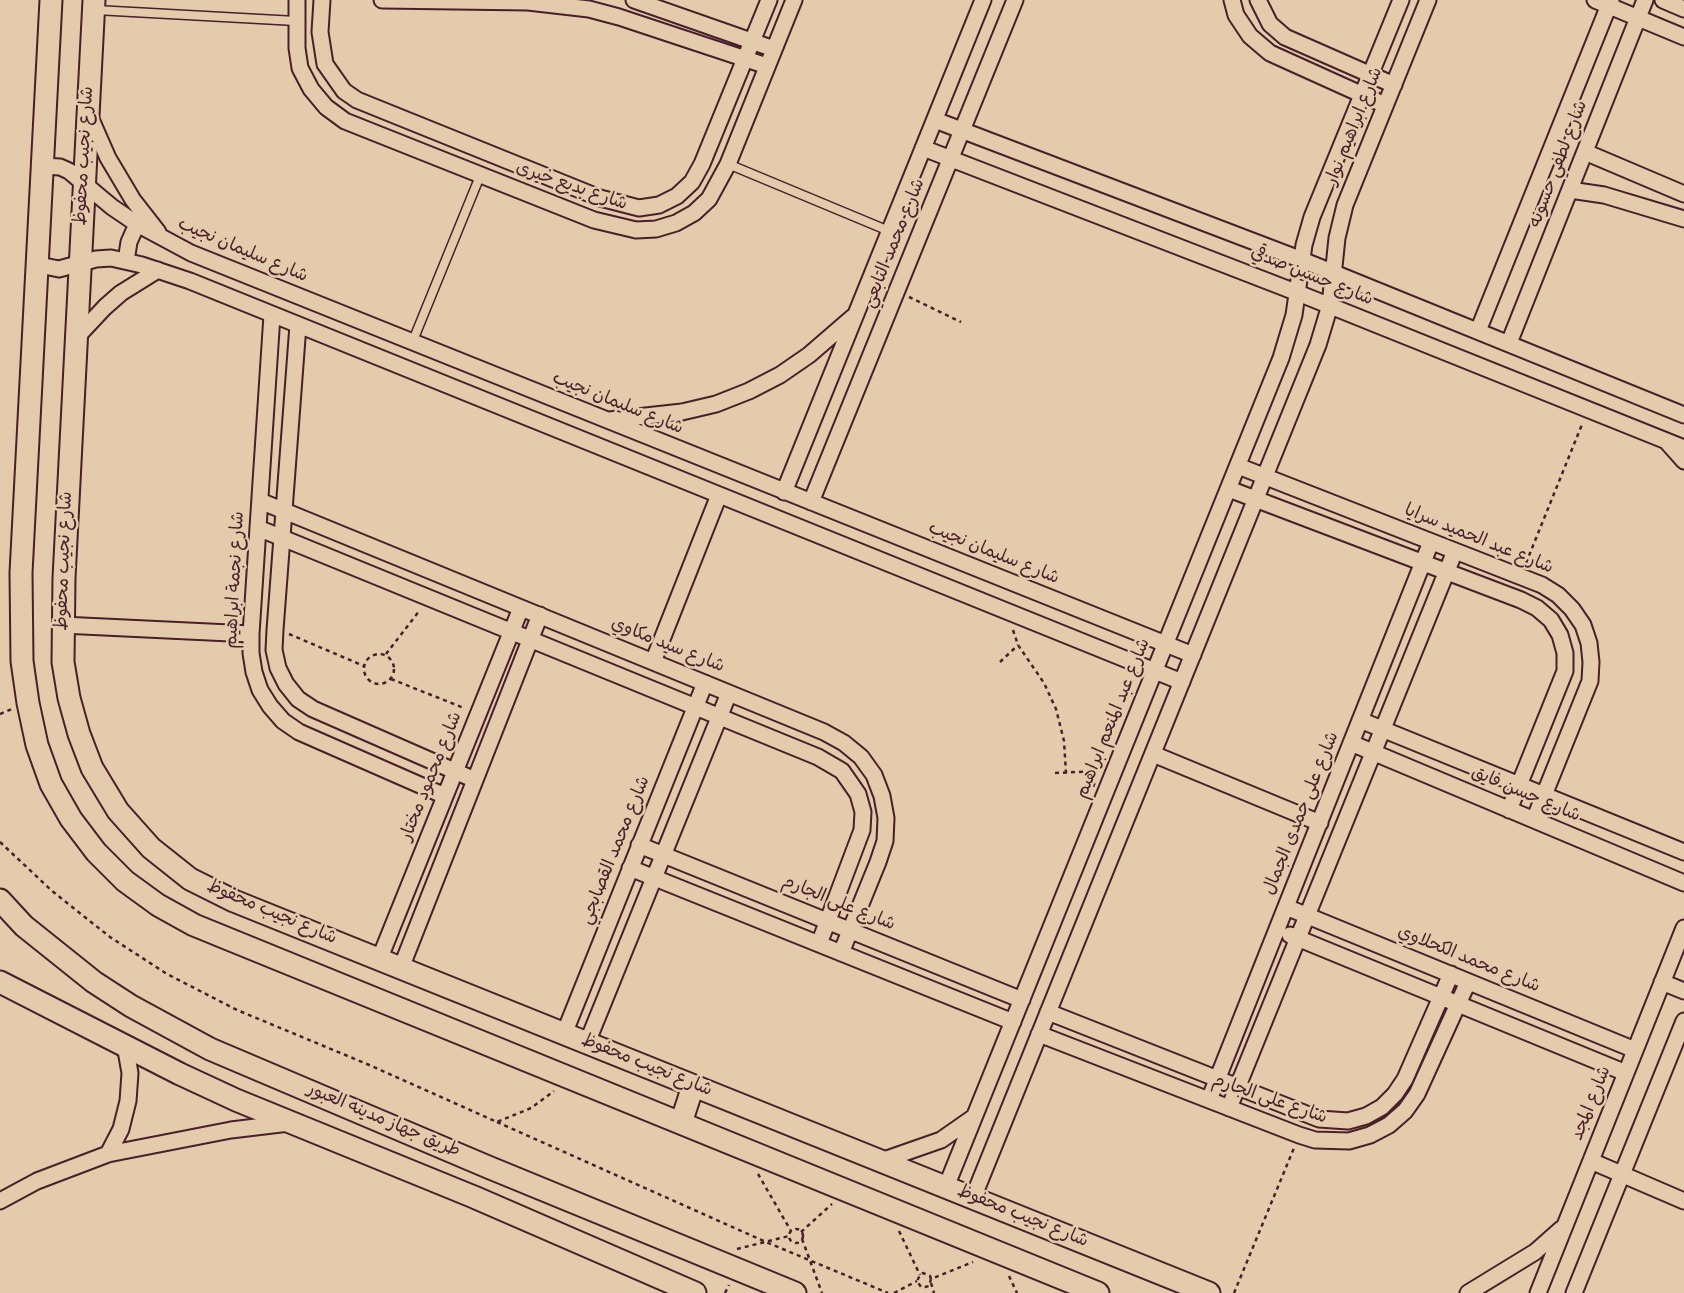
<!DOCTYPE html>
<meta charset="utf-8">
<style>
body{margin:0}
canvas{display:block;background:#e4cbac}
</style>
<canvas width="1684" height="1293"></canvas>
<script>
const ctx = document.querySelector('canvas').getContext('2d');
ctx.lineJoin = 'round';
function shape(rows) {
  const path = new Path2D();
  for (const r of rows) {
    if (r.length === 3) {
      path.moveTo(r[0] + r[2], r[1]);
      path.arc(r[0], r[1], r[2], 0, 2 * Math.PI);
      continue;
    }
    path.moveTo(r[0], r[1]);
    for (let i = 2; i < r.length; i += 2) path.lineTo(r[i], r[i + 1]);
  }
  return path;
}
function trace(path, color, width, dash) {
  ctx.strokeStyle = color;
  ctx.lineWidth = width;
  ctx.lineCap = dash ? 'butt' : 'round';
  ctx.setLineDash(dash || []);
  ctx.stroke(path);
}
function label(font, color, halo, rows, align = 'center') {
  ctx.font = font + ' Dekko,"Playpen Sans Arabic",sans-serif';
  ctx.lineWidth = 5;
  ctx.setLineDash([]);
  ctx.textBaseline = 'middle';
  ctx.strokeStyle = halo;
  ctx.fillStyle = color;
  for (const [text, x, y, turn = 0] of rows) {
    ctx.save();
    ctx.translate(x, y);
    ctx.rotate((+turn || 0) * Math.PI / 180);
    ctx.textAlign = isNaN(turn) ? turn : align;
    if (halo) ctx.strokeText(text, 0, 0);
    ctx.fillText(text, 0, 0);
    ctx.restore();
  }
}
const lane = shape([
 [96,10,296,21],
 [728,164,889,231],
 [412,343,480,176]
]);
const street = shape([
 [297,0,297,48,300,68,311,89,326,107,345,121,594,220,636,230,656,229,676,223,694,213,709,199,728,164,794,0],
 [322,0,320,32,325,64,344,91,357,100,600,198,639,208,659,205,677,196,692,182,702,164,769,0],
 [382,0,528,2,589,9,619,17,767,66],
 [634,0,774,49],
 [1232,0,1236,15,1250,36,1270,53,1385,105],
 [1258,0,1270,24,1285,37,1394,85],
 [1595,0,1684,37],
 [1663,0,1684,9],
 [90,117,108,158,133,200,158,232],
 [935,120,1302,260,1684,415],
 [923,148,1298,293,1684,448],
 [1585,152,1684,194],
 [42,166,60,167,69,171,112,207,137,224,191,253,1193,655],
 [1570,190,1604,195,1684,219],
 [126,261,129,242,137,224],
 [37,262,44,266,59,269,96,259,111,258,142,265,190,281,1182,682],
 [272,315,251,634,251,653,254,672,260,690,270,706,283,721,299,732,445,796],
 [298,325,275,630,274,650,278,668,286,684,298,699,313,709,475,780],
 [1478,331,1611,0],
 [76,338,105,307,121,293,158,270],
 [1509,343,1645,0],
 [609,420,682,412,716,404,749,391,780,375,809,355,853,317],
 [1668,443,1684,461],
 [1238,466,1542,585,1558,595,1572,609,1583,625,1589,643,1591,662,1590,681,1534,820],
 [1229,489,1521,600,1537,608,1551,620,1560,635,1565,653,1565,671,1509,810],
 [784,492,983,0],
 [260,501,824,732,844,743,861,757,874,775,882,796,886,818,885,841,878,862,841,953],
 [811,502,1015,0],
 [258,528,818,757,842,771,858,794,863,812,862,830,819,944],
 [62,625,251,634],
 [653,662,719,495],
 [1360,720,1684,852],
 [1351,743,1684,883],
 [1153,754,1320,823],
 [639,845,1022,1000],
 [630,868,1013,1022],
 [1286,907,1635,1050],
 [1290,935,1626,1073],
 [379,960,521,608],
 [401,968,540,615],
 [1662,982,1684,991],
 [1048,1012,1319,1119,1348,1121,1366,1116,1382,1107,1395,1094,1405,1079,1451,974],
 [564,1034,705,683],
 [1039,1034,1299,1135,1315,1140,1349,1141,1370,1135,1389,1125,1405,1111,1417,1094,1468,982],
 [587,1043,729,693],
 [1209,1100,1431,542],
 [1229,1108,1455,551],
 [108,1154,121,1129,128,1101,130,1073,125,1045],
 [881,1161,941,1140,974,1117],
 [1591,1161,1684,1201],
 [946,1187,1281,358,1294,315,1304,245,1312,217,1401,0],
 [973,1198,1318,345,1330,305,1337,238,1345,205,1428,0],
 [0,1201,37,1181,108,1154,231,1130,289,1123],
 [1468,1293,1535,1252,1561,1229],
 [1538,1293,1684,928],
 [1574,1293,1684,1021]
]);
const secondary = shape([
 [51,0,21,573,22,661,28,703,37,745,51,784,71,819,96,852,125,881,158,905,194,925,1098,1293],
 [94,0,64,578,63,662,69,698,79,734,92,768,118,811,151,848,190,879,234,901,1209,1293],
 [0,900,24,926,94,982,131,1006,210,1049,488,1167,795,1293],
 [0,982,180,1074,236,1100,474,1197,695,1293],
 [681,1123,693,1086]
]);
trace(lane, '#4a1f2b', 11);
trace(street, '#4a1f2b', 19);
trace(secondary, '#4a1f2b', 25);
trace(shape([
 [909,297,961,322],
 [1526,563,1583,422],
 [1013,630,1018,645,1044,683,1056,709,1064,741,1066,773],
 [289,634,364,666],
 [379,669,15],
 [386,654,420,610],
 [1000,662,1018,645],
 [391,679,464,708],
 [0,714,12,709],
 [1055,773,1098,771],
 [0,842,52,891,110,937,167,974,237,1010,367,1064,497,1122,531,1108,554,1091],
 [497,1122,766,1242,888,1293],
 [758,1174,791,1231],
 [796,1236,7],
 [899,1231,920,1275],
 [801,1232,832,1204],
 [802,1239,822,1293],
 [737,1249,789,1236],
 [1009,1276,1017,1293],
 [931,1279,930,1276,923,1273,920,1275,917,1281,921,1287,925,1287,929,1286,931,1279,973,1262],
 [931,1283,934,1293],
 [725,1293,729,1285],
 [894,1293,917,1281],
 [1234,1293,1294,1148]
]), '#4a1f2b', 2.5, [4, 4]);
trace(lane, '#e4cbac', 8);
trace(street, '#e4cbac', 15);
trace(secondary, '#e4cbac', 21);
label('18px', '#4a1f2b', '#e4cbac', [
 ["شارع ابراهيم نوار",1356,127,-68],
 ["شارع نجيب محفوظ",86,156,-87],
 ["شارع لطفي حسونه",1560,165,-69],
 ["شارع بديع خيرى",571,188,19],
 ["شارع محمد التابعي",896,244,-68],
 ["شارع سليمان نجيب",242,252,23],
 ["شارع حسين صدقي",1311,278,22],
 ["شارع سليمان نجيب",617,405,22],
 ["شارع عبد الحميد سرايا",1478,541,22],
 ["شارع سليمان نجيب",993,555,22],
 ["شارع نجيب محفوظ",66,561,-88],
 ["شارع نجمة ابراهيم",237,580,-87],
 ["شارع سيد مكاوي",667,647,22],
 ["شارع عبد المنعم ابراهيم",1115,719,-68],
 ["شارع محمود مختار",433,777,-68],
 ["شارع حسن فايق",1525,796,23],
 ["شارع على حمدى الجمال",1303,814,-68],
 ["شارع محمد القصابجي",617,851,-68],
 ["شارع على الجارم",838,905,22],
 ["شارع نجيب محفوظ",271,914,23],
 ["شارع محمد الكحلاوي",1468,961,22],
 ["شارع نجيب محفوظ",646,1067,22],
 ["شارع على الجارم",1269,1101,19],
 ["شارع المجد",1593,1104,-68],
 ["طريق جهاز مدينه العبور",383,1122,23],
 ["شارع نجيب محفوظ",1022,1218,22]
]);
</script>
